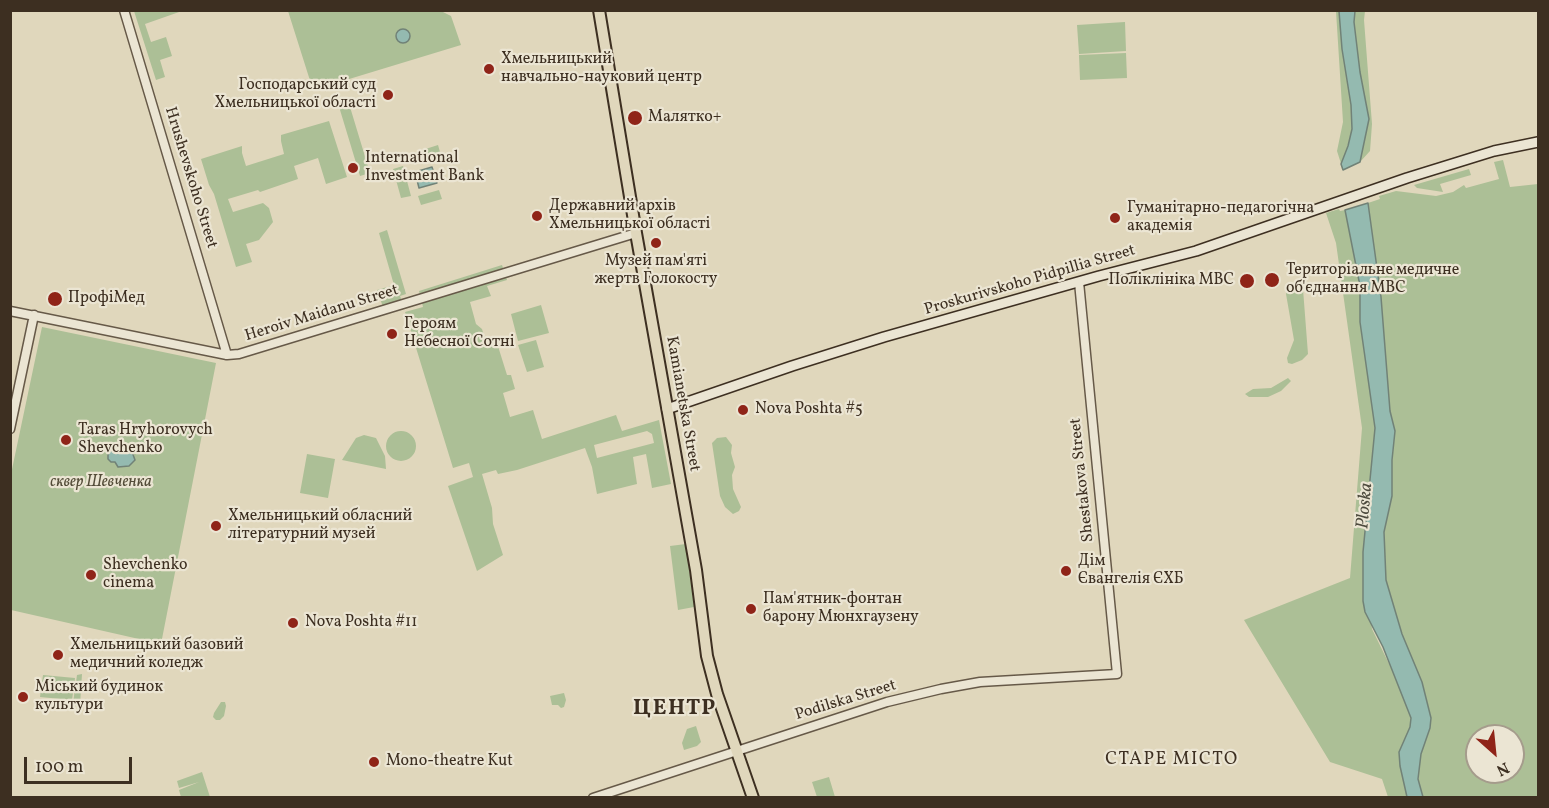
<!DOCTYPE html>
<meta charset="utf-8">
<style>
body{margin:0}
#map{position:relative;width:1549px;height:808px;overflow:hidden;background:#e0d7bc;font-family:Vollkorn,serif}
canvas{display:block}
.frame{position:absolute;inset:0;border:12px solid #3d2f21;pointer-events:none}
.north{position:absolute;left:1465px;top:724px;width:60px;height:60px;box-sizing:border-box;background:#ebe5d3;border:2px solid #a59c8c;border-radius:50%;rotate:153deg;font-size:16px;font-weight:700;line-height:24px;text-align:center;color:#3d2f21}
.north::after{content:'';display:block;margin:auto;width:21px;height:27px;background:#8f2418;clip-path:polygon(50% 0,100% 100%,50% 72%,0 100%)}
.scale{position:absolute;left:24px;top:757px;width:108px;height:27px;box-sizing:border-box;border:3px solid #3d2f21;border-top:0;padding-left:8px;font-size:18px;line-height:21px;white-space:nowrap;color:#3d2f21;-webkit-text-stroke:4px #ebe5d3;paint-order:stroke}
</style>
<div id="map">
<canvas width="1549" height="808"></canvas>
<div class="frame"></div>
<div class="north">N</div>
<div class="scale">100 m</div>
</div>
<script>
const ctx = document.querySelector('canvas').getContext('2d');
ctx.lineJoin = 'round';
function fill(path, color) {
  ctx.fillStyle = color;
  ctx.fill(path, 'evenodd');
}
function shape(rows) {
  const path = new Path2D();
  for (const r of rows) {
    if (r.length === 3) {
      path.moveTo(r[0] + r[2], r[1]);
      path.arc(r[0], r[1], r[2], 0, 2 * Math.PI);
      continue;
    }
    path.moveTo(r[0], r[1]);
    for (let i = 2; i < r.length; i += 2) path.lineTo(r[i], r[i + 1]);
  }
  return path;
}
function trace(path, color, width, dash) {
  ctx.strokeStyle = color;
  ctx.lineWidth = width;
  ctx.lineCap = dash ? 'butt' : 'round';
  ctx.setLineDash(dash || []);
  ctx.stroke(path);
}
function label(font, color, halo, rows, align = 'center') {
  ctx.font = font + ' Vollkorn,serif';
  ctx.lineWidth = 4.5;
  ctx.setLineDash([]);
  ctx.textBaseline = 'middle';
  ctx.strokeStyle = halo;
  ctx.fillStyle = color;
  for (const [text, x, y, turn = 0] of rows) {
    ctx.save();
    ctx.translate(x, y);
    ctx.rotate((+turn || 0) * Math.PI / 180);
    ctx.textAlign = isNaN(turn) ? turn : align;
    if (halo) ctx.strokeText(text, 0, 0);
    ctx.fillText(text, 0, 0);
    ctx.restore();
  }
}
fill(shape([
 [421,10,441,11,451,16,461,45,313,90,288,11],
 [134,11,182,11,145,24,151,42,166,37,172,56,160,60,165,77,156,80],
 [1336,11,1365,11,1364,20,1372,124,1370,151,1360,162,1343,170,1337,151,1343,122],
 [1125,22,1126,51,1079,54,1077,25],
 [1126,53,1127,78,1080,80,1079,55],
 [347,97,370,173,360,176,337,100],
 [329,121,347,177,326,184,318,158,294,166,298,179,260,192,258,190,228,199,233,212,263,203,269,208,273,222,259,240,246,244,252,262,236,267,214,194,209,185,201,159,242,146,242,153,246,166,284,154,281,141,281,135],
 [438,145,440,152,409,161,407,155],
 [1503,160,1510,187,1538,184,1538,797,1423,797,1418,779,1421,754,1430,728,1431,717,1422,682,1402,634,1386,580,1384,532,1392,496,1392,460,1395,431,1390,411,1381,297,1368,203,1380,199,1379,196,1396,191,1436,196,1453,192,1464,185,1466,188,1499,179,1494,162],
 [1477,736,1513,736,1513,772,1477,772],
 [403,166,411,196,401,198,393,169],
 [1469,169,1471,175,1440,184,1443,192,1417,188,1414,185],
 [439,190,442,199,421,205,418,196],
 [1339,209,1340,211,1345,210,1356,265,1360,286,1360,322,1375,428,1363,552,1372,629,1395,676,1411,718,1410,727,1399,752,1400,766,1407,797,1388,797,1382,779,1330,762,1244,620,1350,578,1362,428,1336,243,1326,213],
 [387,230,406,294,400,296,402,301,383,307,377,290,394,285,379,233],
 [502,265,507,280,487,286,491,296,470,302,476,324,482,329,487,346,497,343,507,375,511,375,515,389,503,393,510,417,533,410,542,439,616,415,622,431,659,420,671,484,652,488,646,454,633,457,637,484,597,494,592,467,585,448,517,470,498,474,496,470,482,474,492,508,493,524,503,555,477,571,448,486,473,477,469,463,453,468,405,312,423,307,419,291],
 [647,431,652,434,654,443,597,458,594,445],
 [1291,285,1299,285,1303,289,1308,354,1302,360,1292,364,1288,363,1287,358,1294,340,1286,294,1288,286],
 [541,305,549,333,518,341,511,314],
 [42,327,216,363,161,644,11,610,11,474],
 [536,340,544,367,527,372,518,345],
 [1288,378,1291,381,1281,391,1268,397,1249,397,1245,394,1253,389,1271,388],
 [401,446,15],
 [364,435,376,438,385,456,386,469,342,460,356,438],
 [726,437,732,445,731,453,735,467,732,475,733,489,741,507,739,511,733,514,725,507,720,496,712,443,717,438],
 [307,454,335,459,328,498,300,493],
 [686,544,694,607,678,610,670,546],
 [82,674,80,705,77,707,73,703,77,675],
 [43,675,75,678,72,700,40,697],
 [564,693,566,700,564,707,561,708,558,705,552,705,550,696],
 [221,702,225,702,226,706,224,716,220,720,216,720,213,717,214,713],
 [696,726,701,742,697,746,684,750,682,743,687,729],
 [202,772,210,797,181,797,179,790,199,782,179,788,177,781],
 [829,777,835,797,817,797,812,782]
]), '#acbf96');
const water = shape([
 [1339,11,1355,11,1354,22,1360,72,1369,119,1360,162,1343,170,1341,164,1348,146,1352,129,1351,105,1342,49,1339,11],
 [403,36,7],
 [432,167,437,183,419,188,415,172,432,167],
 [1368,203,1381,297,1390,411,1395,431,1392,460,1392,496,1384,532,1386,580,1402,634,1422,682,1431,718,1430,728,1421,754,1418,779,1423,797,1407,797,1400,766,1399,752,1410,727,1411,718,1383,647,1365,612,1363,601,1363,552,1375,428,1360,322,1360,286,1345,210,1368,203],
 [123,446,131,449,135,460,129,466,118,467,115,462,111,462,108,459,108,455,110,451,123,446]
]);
fill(water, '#94bab0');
trace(water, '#718277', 1.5);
const tertiary = shape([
 [124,10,227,355],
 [10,311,227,355,239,354,636,233],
 [10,429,34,315],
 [593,798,887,702,941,689,980,682,1117,674,1079,282]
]);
const secondary = shape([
 [667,409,792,366,884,337,1099,276,1196,251,1407,178,1494,151,1538,142]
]);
const primary = shape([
 [599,10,636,233,696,570,707,656,717,694,753,798]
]);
trace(tertiary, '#665948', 11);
trace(secondary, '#3d2f21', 12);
trace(primary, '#3d2f21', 14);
trace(tertiary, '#ebe5d3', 8);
trace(secondary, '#ebe5d3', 9);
trace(primary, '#e0d7bc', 10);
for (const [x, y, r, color] of [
 [489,69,6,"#8f2418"],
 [388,95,6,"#8f2418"],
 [635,118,8,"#8f2418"],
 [353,168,6,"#8f2418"],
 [537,216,6,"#8f2418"],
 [1115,218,6,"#8f2418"],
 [656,243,6,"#8f2418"],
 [1272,280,8,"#8f2418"],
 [1247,281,8,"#8f2418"],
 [55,299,8,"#8f2418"],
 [392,334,6,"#8f2418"],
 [743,410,6,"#8f2418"],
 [66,440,6,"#8f2418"],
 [216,526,6,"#8f2418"],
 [1066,571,6,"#8f2418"],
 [91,575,6,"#8f2418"],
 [751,609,6,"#8f2418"],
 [293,623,6,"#8f2418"],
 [58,655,6,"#8f2418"],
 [23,697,6,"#8f2418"],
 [374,762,6,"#8f2418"]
]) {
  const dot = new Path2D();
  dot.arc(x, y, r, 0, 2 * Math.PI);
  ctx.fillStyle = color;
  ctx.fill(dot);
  trace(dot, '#ebe5d3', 2);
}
label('16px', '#3d2f21', '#ebe5d3', [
 ["Хмельницький",501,60],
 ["навчально-науковий центр",501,78],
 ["Господарський суд",376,86,"right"],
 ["Хмельницької області",376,104,"right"],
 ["Малятко+",648,118],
 ["International",365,159],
 ["Investment Bank",365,177],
 ["Державний архів",549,207],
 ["Хмельницької області",549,225],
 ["Гуманітарно-педагогічна",1127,209],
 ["академія",1127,227],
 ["Музей пам'яті",656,262,"center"],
 ["жертв Голокосту",656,280,"center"],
 ["Територіальне медичне",1286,271],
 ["об'єднання МВС",1286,289],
 ["Поліклініка МВС",1234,281,"right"],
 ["ПрофіМед",68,299],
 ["Героям",404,325],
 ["Небесної Сотні",404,343],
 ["Nova Poshta #5",755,410],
 ["Taras Hryhorovych",78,431],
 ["Shevchenko",78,449],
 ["Хмельницький обласний",228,517],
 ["літературний музей",228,535],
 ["Дім",1078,562],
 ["Євангелія ЄХБ",1078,580],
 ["Shevchenko",103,566],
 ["cinema",103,584],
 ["Пам'ятник-фонтан",763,600],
 ["барону Мюнхгаузену",763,618],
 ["Nova Poshta #11",305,623],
 ["Хмельницький базовий",70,646],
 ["медичний коледж",70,664],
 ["Міський будинок",35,688],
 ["культури",35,706],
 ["Mono-theatre Kut",386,762]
], 'left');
label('16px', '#3d2f21', '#ebe5d3', [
 ["Hrushevskoho Street",190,178,73],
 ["Proskurivskoho Pidpillia Street",1030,281,-16],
 ["Heroiv Maidanu Street",322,314,-17],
 ["Kamianetska Street",682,404,80],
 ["Shestakova Street",1083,480,-96],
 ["Podilska Street",846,701,-17]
]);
label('italic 16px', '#534c38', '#ebe5d3', [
 ["сквер Шевченка",101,483]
]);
label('italic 18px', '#4e4b3e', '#ebe5d3', [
 ["Ploska",1366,506,-85]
]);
ctx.letterSpacing = '1.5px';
label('18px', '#3d2f21', '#ebe5d3', [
 ["СТАРЕ МІСТО",1172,761]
]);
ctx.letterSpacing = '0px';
ctx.letterSpacing = '1.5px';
label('bold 22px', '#3d2f21', '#ebe5d3', [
 ["ЦЕНТР",675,710]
]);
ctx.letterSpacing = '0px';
</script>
